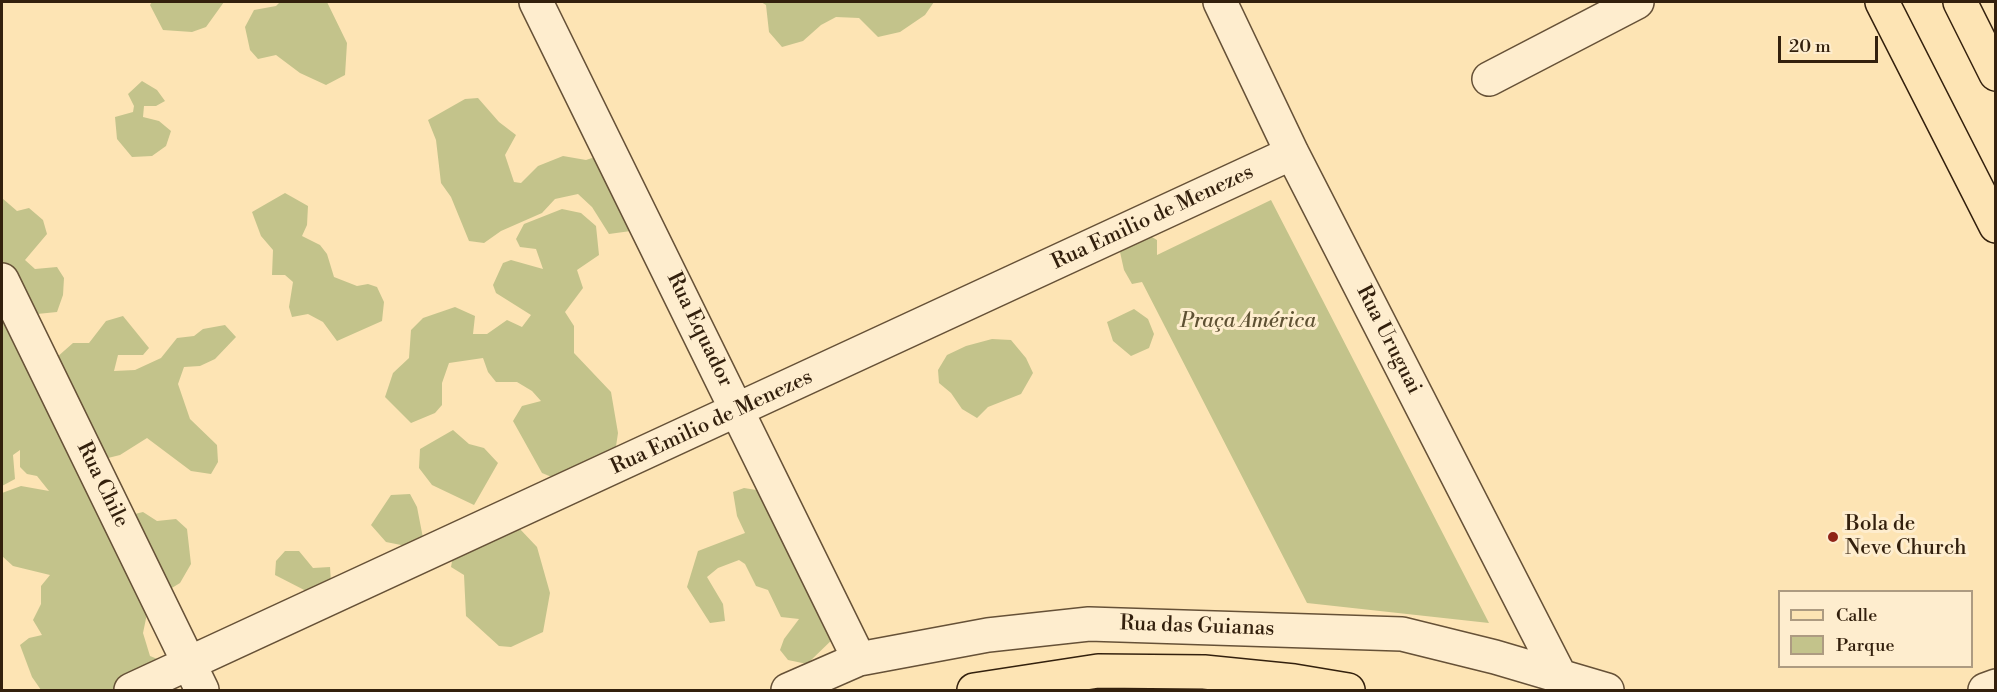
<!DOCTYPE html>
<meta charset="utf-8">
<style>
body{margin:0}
#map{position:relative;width:1997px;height:692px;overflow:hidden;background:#fde4b4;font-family:"Libre Bodoni",serif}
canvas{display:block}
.frame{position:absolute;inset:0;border:3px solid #33200d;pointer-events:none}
.legend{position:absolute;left:1778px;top:590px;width:195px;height:78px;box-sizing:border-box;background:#feedce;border:2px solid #ad9b81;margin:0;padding:8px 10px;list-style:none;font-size:18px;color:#33200d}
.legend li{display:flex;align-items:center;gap:12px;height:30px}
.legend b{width:30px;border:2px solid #ad9b81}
.scale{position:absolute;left:1778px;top:36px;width:100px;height:27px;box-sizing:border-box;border:3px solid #33200d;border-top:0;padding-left:8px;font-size:18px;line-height:21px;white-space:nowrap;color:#33200d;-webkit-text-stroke:4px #feedce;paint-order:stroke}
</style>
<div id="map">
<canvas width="1997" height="692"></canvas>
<div class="frame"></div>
<ul class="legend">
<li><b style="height:8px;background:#fde4b4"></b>Calle</li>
<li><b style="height:16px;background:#c3c38b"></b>Parque</li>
</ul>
<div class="scale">20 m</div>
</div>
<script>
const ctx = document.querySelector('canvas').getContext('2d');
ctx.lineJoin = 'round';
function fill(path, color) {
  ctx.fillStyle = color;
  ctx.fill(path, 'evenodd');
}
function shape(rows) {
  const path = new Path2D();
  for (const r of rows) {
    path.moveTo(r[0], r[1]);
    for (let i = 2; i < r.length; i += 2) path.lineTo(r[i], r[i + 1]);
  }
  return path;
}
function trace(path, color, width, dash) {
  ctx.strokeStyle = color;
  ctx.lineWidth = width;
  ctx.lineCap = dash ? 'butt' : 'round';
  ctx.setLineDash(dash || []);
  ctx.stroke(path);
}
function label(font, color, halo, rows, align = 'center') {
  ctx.font = font + ' "Libre Bodoni",serif';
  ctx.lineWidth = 6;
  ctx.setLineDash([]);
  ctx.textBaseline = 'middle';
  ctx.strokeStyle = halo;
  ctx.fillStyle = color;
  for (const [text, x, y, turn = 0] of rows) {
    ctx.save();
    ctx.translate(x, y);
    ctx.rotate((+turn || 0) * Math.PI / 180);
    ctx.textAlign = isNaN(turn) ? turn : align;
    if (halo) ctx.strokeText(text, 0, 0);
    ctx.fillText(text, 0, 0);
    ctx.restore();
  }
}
fill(shape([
 [152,2,224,2,206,27,192,32,163,30,150,5],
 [280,2,327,2,347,43,345,75,326,85,300,73,276,55,258,59,250,50,245,27,254,10,276,6],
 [761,2,934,2,925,15,900,32,878,37,859,18,836,17,821,25,803,41,782,47,769,32,766,5],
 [142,81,157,90,165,101,156,106,144,106,143,117,159,121,171,131,166,146,152,156,132,157,117,139,115,117,133,112,134,106,128,94],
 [478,98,499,122,516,135,505,155,514,182,521,183,538,166,563,156,586,160,595,157,638,230,609,234,592,207,578,194,555,199,542,213,501,231,484,243,469,241,451,197,441,183,436,140,428,120,465,99],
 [285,193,308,206,307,225,302,236,320,245,327,254,334,277,357,286,368,284,377,287,384,302,382,321,337,341,323,322,308,314,292,317,289,307,293,282,285,275,272,275,273,250,261,236,252,212],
 [2,198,17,211,29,208,43,220,47,234,25,260,35,269,57,267,64,278,63,295,57,312,37,314,18,297,2,297],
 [1271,200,1489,623,1307,603,1142,282,1132,284,1124,270,1118,243,1145,233,1157,240,1157,255],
 [562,209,581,213,596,226,599,255,577,270,583,288,565,312,574,326,574,353,611,392,618,433,615,453,559,480,542,473,513,421,522,406,541,401,532,391,517,382,496,382,488,372,483,358,449,363,442,383,442,405,435,413,411,423,385,397,393,373,409,358,411,330,423,318,455,307,475,316,473,334,487,334,507,320,522,327,531,315,496,293,493,285,503,263,511,260,543,269,536,249,520,247,516,239,524,224],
 [2,298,56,358,73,343,89,343,106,321,123,316,149,348,143,355,118,355,114,371,135,370,161,358,177,338,194,336,203,329,225,325,236,337,215,359,200,366,184,367,178,384,190,419,217,445,218,462,211,474,191,471,147,438,120,455,104,459,127,516,143,512,157,521,176,519,187,529,191,564,180,583,162,594,148,609,143,633,150,656,175,666,167,690,41,690,32,677,20,645,29,638,42,635,33,620,41,604,41,586,50,575,13,566,2,556,2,493,21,486,49,491,37,476,27,474,20,467,20,450,13,455,15,479,2,486],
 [1134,309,1148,319,1154,334,1149,348,1131,356,1113,341,1107,322],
 [992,339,1011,340,1026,358,1033,373,1021,394,988,407,977,418,962,409,951,393,939,383,938,370,947,355,966,346],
 [453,430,469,444,484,448,498,463,474,505,432,485,419,468,420,449],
 [744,488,769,492,838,634,807,664,788,660,780,650,784,639,799,619,781,617,768,590,756,586,745,564,739,560,718,568,707,577,723,604,725,621,710,623,687,587,698,551,745,533,737,516,733,492],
 [410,494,417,507,423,538,406,546,386,542,371,525,391,495],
 [519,528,537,547,550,593,543,632,511,647,499,646,466,616,464,575,451,567,454,551],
 [285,551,299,551,313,568,330,567,331,582,314,595,275,575,276,561]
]), '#c3c38b');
const minor = shape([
 [536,2,859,659],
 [1220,2,1292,153,1560,676],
 [1489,79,1637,2],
 [2,280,202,690],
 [131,690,1292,153],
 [788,690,859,659,988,635,1089,624,1402,634,1495,657,1607,690],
 [1985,690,1996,686]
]);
const major = shape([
 [1882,2,1996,226],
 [1960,2,1996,74],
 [974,690,1098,671,1204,672,1294,681,1348,690]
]);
trace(minor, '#665137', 36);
trace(major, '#33200d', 36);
trace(minor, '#feedce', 33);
trace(major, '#fde4b4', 33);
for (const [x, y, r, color] of [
 [1833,537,6,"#8f2418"]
]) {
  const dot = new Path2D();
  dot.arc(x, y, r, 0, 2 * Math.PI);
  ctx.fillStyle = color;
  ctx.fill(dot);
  trace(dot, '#feedce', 2);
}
label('21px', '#33200d', '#feedce', [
 ["Rua Emilio de Menezes",1153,218,-25],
 ["Rua Equador",699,330,64],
 ["Rua Uruguai",1388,340,63],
 ["Rua Emilio de Menezes",712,423,-25],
 ["Rua Chile",102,485,64],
 ["Rua das Guianas",1197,627,2]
]);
label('italic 21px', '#5e5133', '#feedce', [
 ["Praça América",1248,322]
]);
label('21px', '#33200d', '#feedce', [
 ["Bola de",1845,525],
 ["Neve Church",1845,549]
], 'left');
</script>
